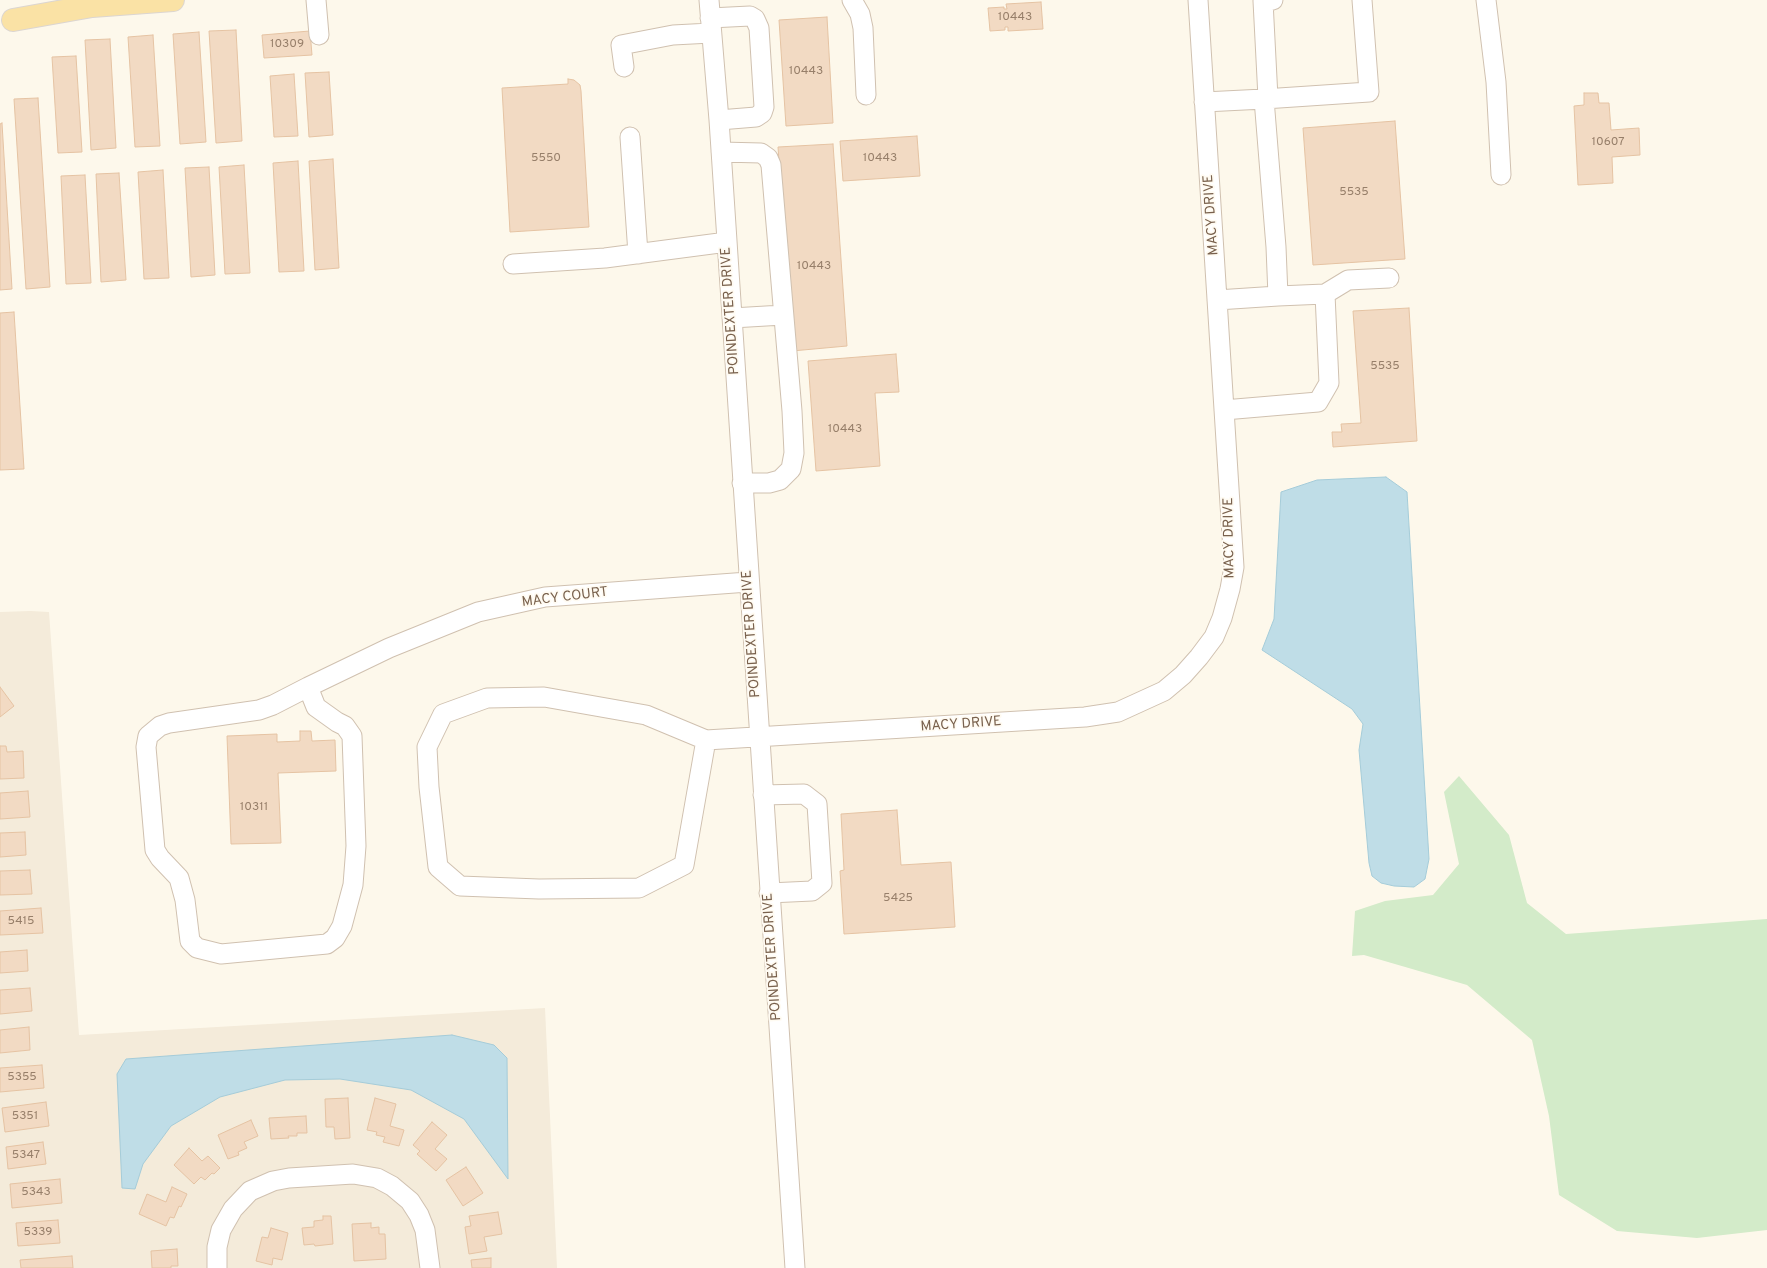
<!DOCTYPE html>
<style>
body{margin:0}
canvas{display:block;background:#fdf8eb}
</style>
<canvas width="1767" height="1268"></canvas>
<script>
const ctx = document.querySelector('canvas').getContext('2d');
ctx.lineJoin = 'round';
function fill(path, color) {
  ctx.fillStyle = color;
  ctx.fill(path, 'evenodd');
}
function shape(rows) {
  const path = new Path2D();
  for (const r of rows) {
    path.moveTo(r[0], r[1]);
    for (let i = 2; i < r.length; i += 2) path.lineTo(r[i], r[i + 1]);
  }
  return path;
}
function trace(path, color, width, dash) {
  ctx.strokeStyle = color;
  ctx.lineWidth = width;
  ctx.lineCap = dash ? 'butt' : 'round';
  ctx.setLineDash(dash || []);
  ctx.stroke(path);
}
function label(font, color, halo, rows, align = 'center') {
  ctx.font = font + ' Overpass,sans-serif';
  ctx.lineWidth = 3.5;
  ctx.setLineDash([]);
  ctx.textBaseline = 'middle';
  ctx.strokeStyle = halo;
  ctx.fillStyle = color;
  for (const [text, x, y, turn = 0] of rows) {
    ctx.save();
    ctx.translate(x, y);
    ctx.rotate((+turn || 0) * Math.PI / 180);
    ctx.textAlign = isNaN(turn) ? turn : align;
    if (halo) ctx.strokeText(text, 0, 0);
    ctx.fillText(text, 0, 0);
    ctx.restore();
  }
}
fill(shape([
 [30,611,49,612,79,1035,545,1008,557,1268,0,1268,0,612]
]), '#f4ebda');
fill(shape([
 [1459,776,1509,835,1527,903,1566,934,1767,919,1767,1230,1697,1238,1617,1231,1559,1195,1549,1116,1532,1040,1467,985,1364,955,1352,956,1355,911,1385,901,1433,895,1459,864,1444,792]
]), '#d3ebc9');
const water = shape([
 [1386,477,1407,492,1429,859,1425,879,1414,887,1394,886,1381,883,1372,876,1369,863,1359,750,1363,724,1352,709,1262,650,1274,619,1281,492,1317,480,1386,477],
 [452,1035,494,1045,507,1058,508,1179,464,1119,411,1090,340,1079,285,1080,220,1097,171,1126,143,1164,135,1189,122,1188,117,1074,126,1059,452,1035]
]);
fill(water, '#bfdde7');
trace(water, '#a5ccd9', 1);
const building = shape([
 [1041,2,1043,29,1008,31,1008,27,1005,27,1005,30,990,31,988,8,1004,7,1004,9,1007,9,1006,4,1041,2],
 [827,17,833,123,786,126,779,20,827,17],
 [236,30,242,141,216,143,209,31,236,30],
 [310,31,312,55,264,58,262,35,310,31],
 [199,32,206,142,180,144,173,34,199,32],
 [153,35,160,146,135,147,128,37,153,35],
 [110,39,116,148,91,150,85,40,110,39],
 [76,56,82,152,58,153,52,57,76,56],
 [329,72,333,135,309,137,305,73,329,72],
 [294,74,298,136,274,137,270,76,294,74],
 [568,79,574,80,580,85,581,91,589,227,510,232,502,88,568,84,568,79],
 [1584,93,1598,93,1599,103,1609,103,1611,130,1639,128,1640,155,1612,157,1613,183,1578,185,1574,106,1584,105,1584,93],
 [38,98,50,287,26,289,14,99,38,98],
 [1395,121,1405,259,1313,265,1303,128,1395,121],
 [2,123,12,289,0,290,0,124,2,123],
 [917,136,920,176,843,181,840,141,917,136],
 [833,144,847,346,792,351,778,147,833,144],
 [333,159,339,268,315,270,309,161,333,159],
 [298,161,304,271,279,272,273,163,298,161],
 [244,165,250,273,225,274,219,167,244,165],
 [209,167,215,275,191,277,185,168,209,167],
 [163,170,169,278,144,279,138,172,163,170],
 [119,173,126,280,101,282,96,174,119,173],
 [85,175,91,283,66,284,61,176,85,175],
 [1409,308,1417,441,1333,447,1332,432,1342,432,1341,424,1361,423,1353,311,1409,308],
 [14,312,24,469,0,470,0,313,14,312],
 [896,354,899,392,875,393,880,466,816,471,808,361,896,354],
 [0,687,14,706,0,717,0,687],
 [300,731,311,731,312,741,335,740,336,771,278,773,281,843,231,844,227,736,277,734,277,742,300,741,300,731],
 [0,746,6,746,7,752,23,751,24,778,0,779,0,746],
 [28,791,30,817,0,819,0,793,28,791],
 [897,810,901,865,951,862,955,927,844,934,840,871,844,870,841,814,897,810],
 [25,832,26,855,0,857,0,833,25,832],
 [30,870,32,894,0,895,0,871,30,870],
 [41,908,43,933,0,935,0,911,41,908],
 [27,950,28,971,0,973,0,952,27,950],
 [30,988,32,1011,0,1014,0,990,30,988],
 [29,1027,30,1050,0,1053,0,1030,29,1027],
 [42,1065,44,1088,0,1092,0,1068,42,1065],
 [348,1098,350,1138,335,1139,334,1127,326,1127,325,1099,348,1098],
 [375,1098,396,1104,390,1126,404,1130,399,1146,383,1142,385,1137,376,1135,377,1132,367,1130,375,1098],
 [46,1102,49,1126,5,1132,2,1108,46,1102],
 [306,1116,307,1133,297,1133,297,1136,288,1136,289,1138,271,1139,269,1118,306,1116],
 [251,1120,258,1136,244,1142,247,1148,238,1152,239,1155,228,1159,218,1135,251,1120],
 [432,1122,447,1135,435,1149,447,1159,436,1171,417,1154,420,1151,413,1145,432,1122],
 [43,1142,46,1164,8,1169,6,1147,43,1142],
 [189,1148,202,1161,208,1156,220,1168,214,1174,212,1173,205,1180,201,1177,194,1184,174,1165,189,1148],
 [466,1167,483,1193,463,1206,446,1180,466,1167],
 [60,1179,62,1203,12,1208,10,1184,60,1179],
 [172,1187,187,1194,181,1207,179,1206,174,1218,170,1217,166,1226,139,1214,147,1194,166,1202,172,1187],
 [498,1212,502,1234,484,1237,487,1251,469,1254,465,1227,471,1226,469,1216,498,1212],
 [323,1216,331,1216,333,1244,315,1246,314,1244,304,1245,302,1228,314,1227,314,1221,323,1220,323,1216],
 [58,1220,60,1243,18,1246,16,1223,58,1220],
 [371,1223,371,1228,379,1227,379,1234,385,1234,386,1259,354,1261,352,1224,371,1223],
 [271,1228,288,1233,282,1260,273,1258,272,1265,256,1261,262,1237,268,1238,271,1228],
 [177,1249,178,1266,171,1266,171,1268,152,1268,151,1251,177,1249],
 [72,1256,73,1268,21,1268,20,1260,72,1256],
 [491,1258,491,1268,472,1268,471,1260,491,1258]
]);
fill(building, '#f2dac3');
trace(building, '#e5c3a3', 1);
const minor = shape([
 [316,0,319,35],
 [709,0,719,120,795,1268],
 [852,0,860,14,863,28,866,95],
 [1486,0,1496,82,1501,175],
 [710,18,750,16,755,19,759,28,764,107,762,113,756,117,719,120],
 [624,67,621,45,673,35,711,33],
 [1268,98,1263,1,1273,0],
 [1264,99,1369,92,1362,0],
 [1204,102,1264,99,1276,247,1278,296,1217,300],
 [630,137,638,254],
 [721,152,761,153,768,158,771,165,792,411,794,453,791,469,780,480,769,483,742,483],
 [513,264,605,258,727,242],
 [1278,296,1325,294,1348,280,1389,278],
 [732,318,783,315],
 [1224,410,1318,402,1329,383,1325,294],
 [308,687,316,707,337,722,345,726,352,736,356,846,353,885,342,926,335,938,327,944,221,954,197,948,190,941,185,900,179,878,160,858,155,850,146,747,148,736,160,726,169,723,259,710,273,705,308,687,389,648,478,612,545,597,748,582],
 [706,740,684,865,639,888,539,889,460,886,438,867,429,787,427,747,443,714,487,698,544,697,646,715,706,740,1085,717,1118,712,1164,691,1183,675,1199,657,1214,637,1222,618,1230,589,1234,567,1198,0],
 [763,795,804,794,817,804,822,883,812,891,769,893],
 [217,1268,217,1247,221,1230,233,1209,250,1191,273,1181,289,1178,353,1174,377,1178,392,1186,410,1201,419,1215,425,1230,430,1268]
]);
const major = shape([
 [13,20,92,6,173,0]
]);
trace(minor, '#d0c1b0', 21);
trace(major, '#dcd6d1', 24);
trace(minor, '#fff', 19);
trace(major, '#fae2a5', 22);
label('12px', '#977f6a', null, [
 ["10443",1015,18],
 ["10309",287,45],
 ["10443",806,72],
 ["10607",1608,143],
 ["5550",546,159],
 ["10443",880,159],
 ["5535",1354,193],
 ["10443",814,267],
 ["5535",1385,367],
 ["10443",845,430],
 ["10311",254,808],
 ["5425",898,899],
 ["5415",21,922],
 ["5355",22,1078],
 ["5351",25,1117],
 ["5347",26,1156],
 ["5343",36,1193],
 ["5339",38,1233]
]);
label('14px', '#79614d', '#fffbf2', [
 ["MACY DRIVE",1212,215,-94],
 ["POINDEXTER DRIVE",731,311,-94],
 ["MACY DRIVE",1230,538,-91],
 ["MACY COURT",565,598,-7],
 ["POINDEXTER DRIVE",752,634,-94],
 ["MACY DRIVE",961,725,-4],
 ["POINDEXTER DRIVE",773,957,-94]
]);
</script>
